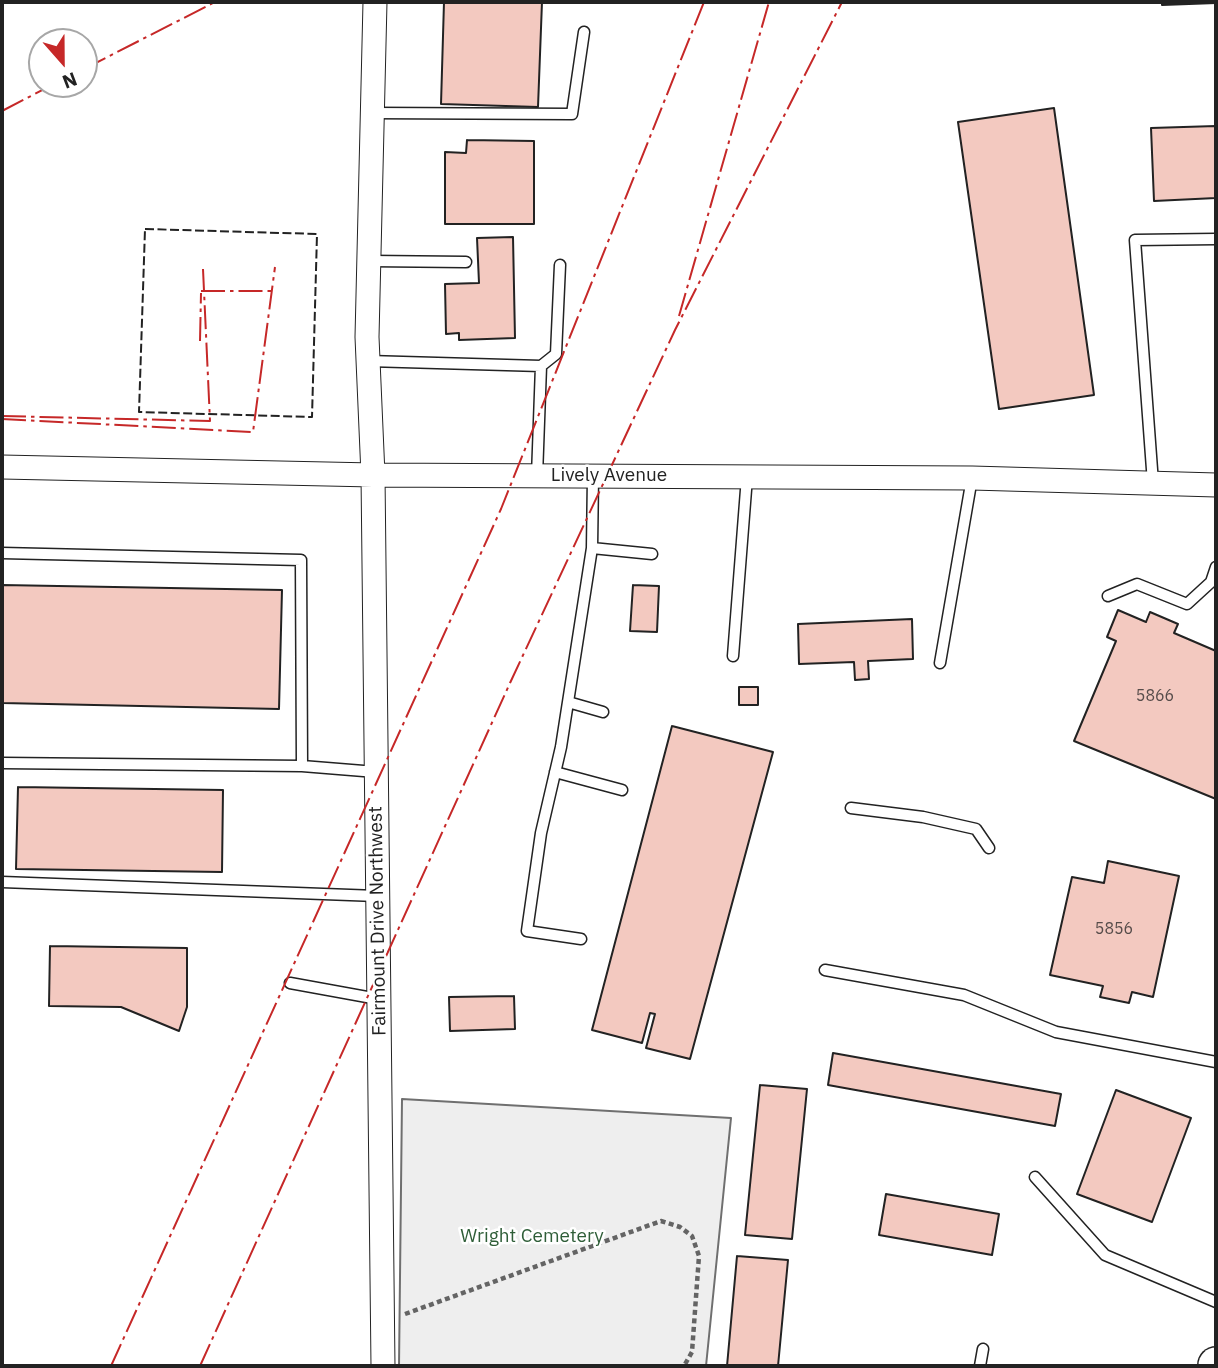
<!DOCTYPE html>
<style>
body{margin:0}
#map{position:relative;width:1218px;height:1368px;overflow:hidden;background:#fff;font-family:"IBM Plex Sans",sans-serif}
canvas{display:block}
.frame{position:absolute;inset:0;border:4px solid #222;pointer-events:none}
.north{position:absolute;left:28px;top:28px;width:70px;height:70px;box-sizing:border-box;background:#fff;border:2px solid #a7a7a7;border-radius:50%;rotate:159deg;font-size:19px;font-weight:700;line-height:28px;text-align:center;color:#222}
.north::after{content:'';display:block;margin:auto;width:24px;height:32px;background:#c62828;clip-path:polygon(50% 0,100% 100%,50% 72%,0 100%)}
</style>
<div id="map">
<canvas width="1218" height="1368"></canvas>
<div class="frame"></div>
<div class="north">N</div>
</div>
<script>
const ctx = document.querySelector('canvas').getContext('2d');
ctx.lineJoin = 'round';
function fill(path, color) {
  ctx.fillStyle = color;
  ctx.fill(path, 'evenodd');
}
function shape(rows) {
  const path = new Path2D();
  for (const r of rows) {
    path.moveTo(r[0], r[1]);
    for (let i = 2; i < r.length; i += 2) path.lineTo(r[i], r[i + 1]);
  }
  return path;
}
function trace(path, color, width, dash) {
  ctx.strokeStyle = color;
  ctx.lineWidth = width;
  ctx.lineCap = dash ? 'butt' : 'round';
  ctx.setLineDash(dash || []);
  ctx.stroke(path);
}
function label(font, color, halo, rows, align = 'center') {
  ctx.font = font + ' "IBM Plex Sans",sans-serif';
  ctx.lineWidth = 5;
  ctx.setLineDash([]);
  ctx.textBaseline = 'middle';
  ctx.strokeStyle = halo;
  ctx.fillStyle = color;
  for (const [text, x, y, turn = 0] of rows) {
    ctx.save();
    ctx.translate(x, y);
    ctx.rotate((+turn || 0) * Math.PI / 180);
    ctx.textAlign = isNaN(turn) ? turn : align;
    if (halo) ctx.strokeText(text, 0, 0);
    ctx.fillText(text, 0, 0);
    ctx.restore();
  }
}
const green = shape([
 [402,1099,731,1118,706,1366,399,1366,402,1099]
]);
fill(green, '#eee');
trace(green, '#6f6f6f', 2);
const building = shape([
 [444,2,542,2,538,107,441,104,444,2],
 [1162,2,1216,2,1216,3,1162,5,1162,2],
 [1054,108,1094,395,999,409,958,122,1054,108],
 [1216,126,1216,198,1154,201,1151,128,1216,126],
 [467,140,534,141,534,224,445,224,445,152,466,153,467,140],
 [513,237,515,338,459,340,459,333,446,334,445,284,479,283,477,238,513,237],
 [2,585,282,590,279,709,2,703,2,585],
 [633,585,659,586,657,632,630,631,633,585],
 [1118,610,1146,622,1150,612,1178,624,1174,633,1216,651,1216,799,1074,741,1116,641,1107,637,1118,610],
 [912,619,913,659,868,661,869,679,855,680,854,662,799,664,798,624,912,619],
 [739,687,758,687,758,705,739,705,739,687],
 [672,726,773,752,690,1059,646,1048,655,1014,650,1013,642,1043,592,1030,672,726],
 [18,787,223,790,222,872,16,869,18,787],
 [1108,861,1179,876,1153,997,1132,992,1129,1003,1100,997,1103,986,1050,975,1072,877,1104,883,1108,861],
 [50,946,187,948,187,1007,179,1031,121,1007,49,1006,50,946],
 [514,996,515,1029,450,1031,449,997,514,996],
 [833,1053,1061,1094,1055,1126,828,1085,833,1053],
 [760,1085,807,1089,792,1239,745,1235,760,1085],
 [1116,1090,1191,1118,1152,1222,1077,1194,1116,1090],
 [886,1194,999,1214,992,1255,879,1235,886,1194],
 [737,1256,788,1260,778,1366,727,1366,737,1256]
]);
fill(building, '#f3c9c0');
trace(building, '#222', 2);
const service = shape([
 [372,113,572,114,584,32],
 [370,261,466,262],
 [368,361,541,366,537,476],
 [541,366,556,354,560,265],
 [1153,483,1135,240,1216,239],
 [592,548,652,554],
 [2,553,301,560,302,766],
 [1108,596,1137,584,1187,604,1211,582,1216,567],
 [733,656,747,477],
 [940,663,972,478],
 [568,702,603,712],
 [2,763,302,766,376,772],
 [555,772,622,790],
 [851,808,923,817,976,829,989,848],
 [2,882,377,896],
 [581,939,527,931,541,833,561,747,592,548,593,476],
 [825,970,964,995,1056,1032,1216,1062],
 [290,983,378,999],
 [1035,1177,1105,1255,1216,1302],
 [980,1366,983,1349]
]);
const minor = shape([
 [375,2,367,337,373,475,383,1366],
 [2,467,373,475,972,478,1216,485]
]);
const primary = shape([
 [1216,1366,1216,1365]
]);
trace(service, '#222', 13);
trace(minor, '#222', 25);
trace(primary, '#222', 38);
trace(shape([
 [405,1314,661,1221,680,1227,692,1236,699,1256,692,1352,684,1366]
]), '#646464', 4.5, [5, 3.5]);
trace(service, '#fff', 10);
trace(minor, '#fff', 23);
trace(primary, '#fff', 35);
trace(shape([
 [145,229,317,234,312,417,139,412,145,229]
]), '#222', 2, [9, 3.5]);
trace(shape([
 [84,69,215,2],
 [2,111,54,84],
 [201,291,274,291],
 [679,316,769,2],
 [200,341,201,293],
 [2,416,210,421,203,269],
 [2,419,253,432,275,267],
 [111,1366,501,509,704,2],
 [200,1366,510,683,675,330,842,2]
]), '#c62828', 2, [24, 5, 3.5, 5]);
label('16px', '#564c4a', null, [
 ["5866",1155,696],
 ["5856",1114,929]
]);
label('19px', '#222', '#fff', [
 ["Lively Avenue",609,476],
 ["Fairmount Drive Northwest",378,921,-91]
]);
label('19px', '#2f5e38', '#fff', [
 ["Wright Cemetery",532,1237]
]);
</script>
